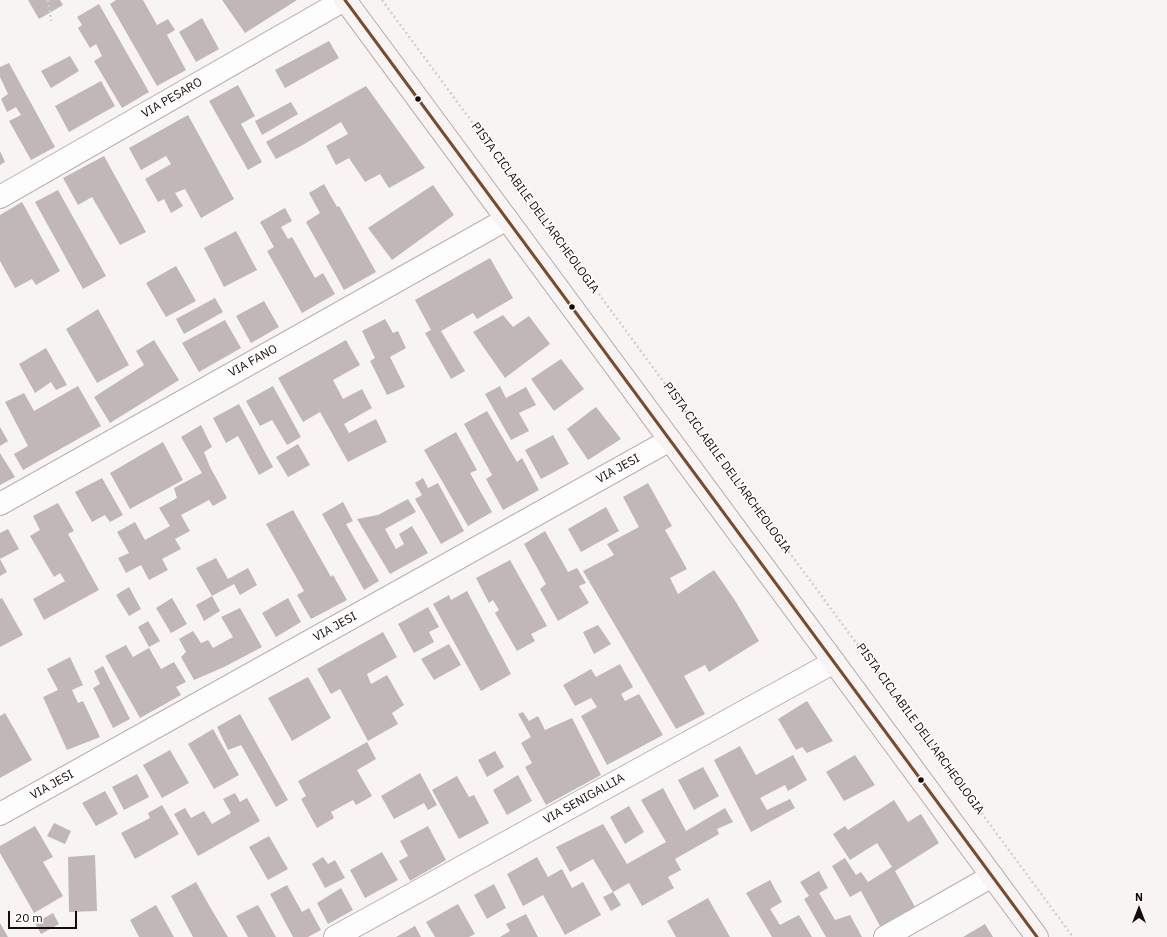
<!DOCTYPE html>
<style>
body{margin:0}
#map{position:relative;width:1167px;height:937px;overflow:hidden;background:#f8f4f3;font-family:"IBM Plex Sans",sans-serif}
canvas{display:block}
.north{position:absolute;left:1119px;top:889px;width:40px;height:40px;-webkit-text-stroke:3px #fff;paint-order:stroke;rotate:0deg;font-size:11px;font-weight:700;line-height:16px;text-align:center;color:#160b07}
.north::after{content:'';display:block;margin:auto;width:14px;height:18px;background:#160b07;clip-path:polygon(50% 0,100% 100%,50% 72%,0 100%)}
.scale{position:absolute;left:8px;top:911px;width:69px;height:18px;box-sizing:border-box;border:2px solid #160b07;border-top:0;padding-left:5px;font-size:12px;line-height:14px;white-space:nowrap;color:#160b07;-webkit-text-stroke:3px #fff;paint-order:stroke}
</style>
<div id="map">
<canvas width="1167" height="937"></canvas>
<div class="north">N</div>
<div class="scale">20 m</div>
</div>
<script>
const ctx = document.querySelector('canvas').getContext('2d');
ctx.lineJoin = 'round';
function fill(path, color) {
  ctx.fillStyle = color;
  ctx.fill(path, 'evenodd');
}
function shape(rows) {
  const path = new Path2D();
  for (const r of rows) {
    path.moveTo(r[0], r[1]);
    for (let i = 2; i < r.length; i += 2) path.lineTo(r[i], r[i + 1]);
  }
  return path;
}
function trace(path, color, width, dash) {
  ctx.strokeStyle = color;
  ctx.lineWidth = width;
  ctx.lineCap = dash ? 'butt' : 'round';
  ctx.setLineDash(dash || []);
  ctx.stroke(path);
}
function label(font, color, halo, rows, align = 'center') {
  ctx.font = font + ' "IBM Plex Sans",sans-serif';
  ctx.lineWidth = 3;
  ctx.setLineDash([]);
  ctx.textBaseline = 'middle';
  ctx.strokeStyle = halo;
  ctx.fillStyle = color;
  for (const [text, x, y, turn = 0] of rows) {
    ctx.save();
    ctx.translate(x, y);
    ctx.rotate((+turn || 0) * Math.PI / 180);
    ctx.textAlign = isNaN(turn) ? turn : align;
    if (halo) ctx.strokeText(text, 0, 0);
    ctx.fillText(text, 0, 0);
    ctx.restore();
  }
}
fill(shape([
 [28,0,60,0,63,5,39,19],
 [116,0,143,0,157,25,168,19,175,30,167,35,186,70,157,86,110,4],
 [222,0,297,0,245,33],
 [99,4,149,92,122,108,94,61,102,56,96,44,90,48,78,28,82,25,77,17],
 [202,18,219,49,196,62,179,32],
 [329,41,339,58,285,88,275,70],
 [70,56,79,71,51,88,41,71],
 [9,63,55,147,31,160,9,121,21,115,16,107,7,112,1,99,8,94,0,77,0,67],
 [101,81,115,106,69,132,55,106],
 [238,85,255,116,241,124,262,162,248,170,209,101],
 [366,86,425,168,389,188,380,174,365,182,349,158,336,165,326,146,348,134,341,122,301,146,276,159,266,142],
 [291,102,298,114,262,135,255,121],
 [188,115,234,199,201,218,185,189,175,193,183,206,171,213,164,199,158,202,145,179,171,164,166,156,141,170,129,148],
 [0,151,5,162,0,165],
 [104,156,146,232,120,245,92,197,78,205,63,178],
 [324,184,337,207,339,206,376,272,344,290,306,222,320,213,309,193],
 [433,185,454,215,392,260,368,228],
 [58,190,106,276,83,289,35,202],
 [22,202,60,271,36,285,32,279,15,288,0,261,0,215],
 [285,208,292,221,281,227,288,239,292,237,315,278,323,273,335,294,302,313,267,251,274,247,260,222],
 [236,231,257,270,224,287,204,248],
 [490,258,513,298,477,319,473,313,441,331,465,371,451,379,425,333,431,330,415,300],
 [176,266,196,301,166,317,146,283],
 [215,298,223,312,184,334,176,319],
 [264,301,279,327,251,343,236,316],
 [98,309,129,365,97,383,66,329],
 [503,315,513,327,529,316,550,344,505,378,473,332],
 [385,319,393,333,398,331,406,348,390,357,405,387,387,395,370,361,375,358,362,331],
 [225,320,241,348,199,372,182,343],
 [154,340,179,380,110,423,94,397,144,365,136,351],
 [346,340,360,365,333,380,343,399,362,389,372,408,344,424,349,433,376,419,387,442,348,462,320,412,303,422,278,378],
 [46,348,67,385,56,390,51,382,35,393,19,364],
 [561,359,584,389,554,411,531,379],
 [78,386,101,426,23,470,14,454,28,446,5,402,24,393,34,411],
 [273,386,301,437,287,445,272,420,260,426,246,401],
 [500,386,506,398,526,387,536,405,519,413,529,431,511,440,485,394],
 [239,404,273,467,259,475,238,436,226,443,213,418],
 [596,407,621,439,588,460,567,429],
 [487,411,517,462,522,458,539,490,503,510,486,479,492,475,464,424],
 [201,425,212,447,204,452,210,467,227,498,213,506,209,500,181,515,190,531,175,539,181,549,162,559,168,570,149,580,141,565,126,573,118,558,129,553,117,532,135,522,145,540,170,526,159,508,177,498,174,488,202,473,181,437],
 [0,427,8,441,0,446],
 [456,432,477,470,470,473,492,512,468,526,424,450],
 [553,435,569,464,541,479,525,450],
 [163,442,183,480,130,509,110,473],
 [298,444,310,465,288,477,276,457],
 [0,453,15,477,0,485],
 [102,478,123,515,110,522,105,515,92,522,75,492],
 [423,478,428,488,438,483,464,531,441,544,415,499,422,495,415,483],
 [648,483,672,526,665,530,687,569,670,578,678,594,714,570,736,602,759,641,709,672,705,665,684,676,705,714,676,729,583,571,614,555,607,544,639,527,623,497],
 [408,499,416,512,385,529,396,549,404,544,399,534,412,526,428,553,390,574,357,519,378,515],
 [343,502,353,521,346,524,379,581,364,590,322,514],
 [58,503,74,531,68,534,99,590,44,620,33,599,65,581,60,573,54,577,30,536,40,530,33,516],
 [606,507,619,531,581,552,568,529],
 [293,510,331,577,333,575,347,600,311,619,297,595,304,591,266,524],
 [8,529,19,549,0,559,7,572,0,576,0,533],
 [545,531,568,572,577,568,586,583,579,586,589,603,558,621,540,589,546,584,524,544],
 [216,558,228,579,248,568,257,585,240,595,234,584,212,596,196,568],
 [510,560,547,626,531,634,535,641,517,651,495,613,499,610,493,600,489,603,476,578],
 [129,587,141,609,129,616,116,595],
 [467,591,511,674,481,691,433,604,449,595,451,600],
 [212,596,220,611,204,621,196,605],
 [2,598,23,635,0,647,0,599],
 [172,598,187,624,171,633,156,608],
 [288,598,301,622,276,637,262,613],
 [428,607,439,627,429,632,434,642,414,653,398,624],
 [240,608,262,647,224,667,194,680,181,657,186,652,179,639,193,631,201,643,208,640,213,648,233,637,221,617],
 [148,621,160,641,149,647,138,627],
 [598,625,611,644,594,654,583,632],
 [383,632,397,657,367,674,371,684,387,675,404,705,392,713,398,724,368,741,340,689,331,694,317,669],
 [449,644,461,665,434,680,421,659],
 [126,645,133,657,149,648,161,669,174,662,186,682,176,687,181,695,140,718,105,656],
 [70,657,83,685,72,690,78,703,83,701,100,737,67,750,43,697,58,690,47,669],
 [620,664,633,687,621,694,625,701,639,694,663,735,607,765,581,716,597,707,591,698,575,706,563,685,591,669,596,677],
 [103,666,130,719,113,728,93,688,100,684,94,671],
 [308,677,331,718,292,741,268,698],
 [807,701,833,741,807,753,802,747,796,750,778,719],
 [523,712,529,721,538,716,545,730,572,718,601,775,546,805,525,767,532,763,521,743,531,737,518,714],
 [5,713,32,760,0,778,0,716],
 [240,714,288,800,276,807,241,745,228,750,217,727],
 [213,729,239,775,214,789,188,744],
 [367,742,376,759,357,770,372,796,356,805,353,800,331,812,334,818,317,828,301,799,306,796,298,781],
 [740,746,756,775,793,755,807,780,788,791,785,785,760,798,767,810,790,799,795,808,751,832,714,760],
 [170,750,189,783,162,798,143,765],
 [495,751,504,767,487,777,478,760],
 [855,755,875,785,844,801,826,772],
 [703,767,719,796,694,810,678,780],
 [420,773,437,805,428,810,424,803,394,819,381,796],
 [137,774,149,797,124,810,112,787],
 [518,775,532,801,507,815,493,790],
 [457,776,469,797,474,795,489,823,459,839,432,790],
 [663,788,686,831,725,808,733,822,717,829,719,834,675,859,681,870,668,877,674,888,642,906,629,883,613,892,593,859,570,872,556,847,603,824,627,864,666,842,641,800],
 [105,791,118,814,96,826,82,803],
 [235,793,240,802,247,798,260,821,198,856,174,814,185,808,191,818,204,811,212,824,231,813,223,799],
 [894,800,908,822,921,814,939,843,895,871,915,907,880,926,861,891,850,897,832,866,845,858,856,875,861,872,868,882,892,867,877,843,850,860,833,834,845,826,848,830],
 [162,805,179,834,135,859,121,833,150,818,148,813],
 [629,806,644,832,625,844,610,817],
 [54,823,71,831,65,844,47,836],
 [35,826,53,857,43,862,63,896,34,913,0,853,0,846],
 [428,826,446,860,410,881,399,861,408,856,400,841],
 [269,836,288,869,268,880,249,847],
 [382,852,398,880,365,898,350,870],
 [95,855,97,911,69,912,68,857],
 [323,857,328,864,335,860,345,878,325,888,312,864],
 [537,857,548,877,562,869,572,888,583,882,601,915,565,935,543,895,523,906,507,874],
 [819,871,828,888,819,893,835,920,850,915,862,937,826,937,804,899,809,896,800,882],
 [770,880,782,902,770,909,780,925,799,915,812,937,772,937,746,893],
 [196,882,210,907,228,937,193,937,171,896],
 [494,884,506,908,487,919,474,895],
 [287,885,302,912,309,908,321,930,308,937,293,937,270,894],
 [341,888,353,910,328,924,317,903],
 [613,892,621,905,611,911,603,897],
 [708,898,730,937,676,937,667,921],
 [458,904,475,934,469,937,435,937,426,922],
 [156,905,174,937,139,937,130,920],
 [258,905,276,937,248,937,236,916],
 [53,913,59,924,41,934,35,923],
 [526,914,538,937,500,937,510,931,506,924],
 [0,923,8,937,0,937],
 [985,924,993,937,963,937],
 [415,926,421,937,396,937]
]), '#c1b7b9');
const minor = shape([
 [0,197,344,0],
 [0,504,507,219],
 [0,814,670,440],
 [335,937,834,662],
 [885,937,992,876]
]);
const secondary = shape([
 [345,0,1037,937]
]);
trace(minor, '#b7afad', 24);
trace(secondary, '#b7afad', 24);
trace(shape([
 [48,0,51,21],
 [382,0,1073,937]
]), '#d1cfcf', 2.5, [2, 3]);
trace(minor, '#fefdfd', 22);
trace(secondary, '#f8f4f4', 22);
trace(shape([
 [345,0,1037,937]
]), '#7a4b2a', 3);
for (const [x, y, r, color] of [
 [418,99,3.5,"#160b07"],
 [572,307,3.5,"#160b07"],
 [921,780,3.5,"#160b07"]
]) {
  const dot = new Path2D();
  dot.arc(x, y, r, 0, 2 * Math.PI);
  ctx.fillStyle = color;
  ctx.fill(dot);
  trace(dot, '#fff', 1.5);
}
label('12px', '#160b07', '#fff', [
 ["VIA PESARO",172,98,-30],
 ["PISTA CICLABILE DELL'ARCHEOLOGIA",535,208,54],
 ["VIA FANO",253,361,-29],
 ["PISTA CICLABILE DELL'ARCHEOLOGIA",727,468,54],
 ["VIA JESI",618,469,-29],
 ["VIA JESI",335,627,-29],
 ["PISTA CICLABILE DELL'ARCHEOLOGIA",920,729,54],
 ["VIA JESI",52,785,-29],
 ["VIA SENIGALLIA",584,799,-29]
]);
</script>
